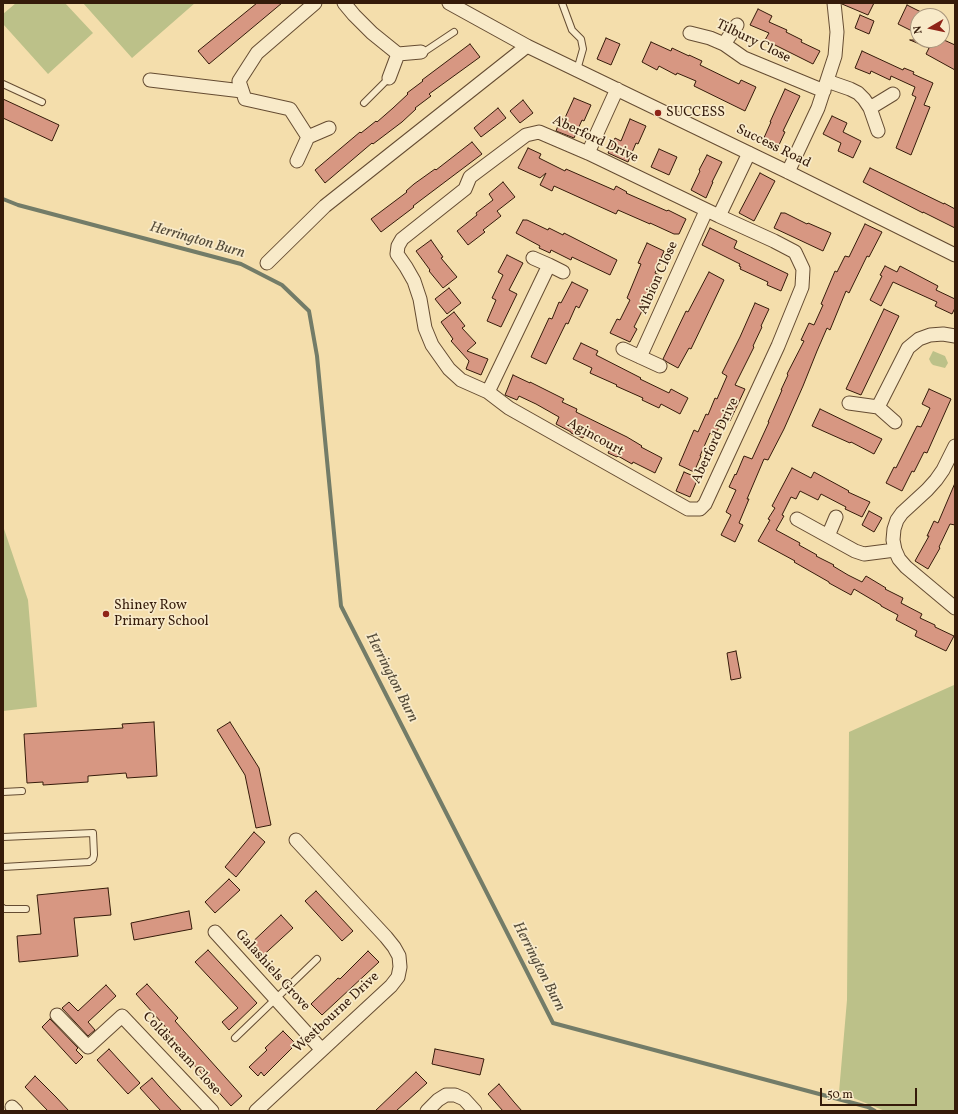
<!DOCTYPE html>
<style>
body{margin:0}
#map{position:relative;width:958px;height:1114px;overflow:hidden;background:#f4deac;font-family:Vollkorn,serif}
canvas{display:block}
.frame{position:absolute;inset:0;border:4px solid #351b0a;pointer-events:none}
.north{position:absolute;left:910px;top:8px;width:40px;height:40px;box-sizing:border-box;background:#f8eac9;border:1px solid #aa977d;border-radius:50%;rotate:261deg;font-size:11px;font-weight:700;line-height:16px;text-align:center;color:#351b0a}
.north::after{content:'';display:block;margin:auto;width:14px;height:18px;background:#8f2418;clip-path:polygon(50% 0,100% 100%,50% 72%,0 100%)}
.scale{position:absolute;left:820px;top:1088px;width:97px;height:18px;box-sizing:border-box;border:2px solid #351b0a;border-top:0;padding-left:5px;font-size:12px;line-height:14px;white-space:nowrap;color:#351b0a;-webkit-text-stroke:3px #f8eac9;paint-order:stroke}
</style>
<div id="map">
<canvas width="958" height="1114"></canvas>
<div class="frame"></div>
<div class="north">N</div>
<div class="scale">50 m</div>
</div>
<script>
const ctx = document.querySelector('canvas').getContext('2d');
ctx.lineJoin = 'round';
function fill(path, color) {
  ctx.fillStyle = color;
  ctx.fill(path, 'evenodd');
}
function shape(rows) {
  const path = new Path2D();
  for (const r of rows) {
    path.moveTo(r[0], r[1]);
    for (let i = 2; i < r.length; i += 2) path.lineTo(r[i], r[i + 1]);
  }
  return path;
}
function trace(path, color, width, dash) {
  ctx.strokeStyle = color;
  ctx.lineWidth = width;
  ctx.lineCap = dash ? 'butt' : 'round';
  ctx.setLineDash(dash || []);
  ctx.stroke(path);
}
function label(font, color, halo, rows, align = 'center') {
  ctx.font = font + ' Vollkorn,serif';
  ctx.lineWidth = 3.5;
  ctx.setLineDash([]);
  ctx.textBaseline = 'middle';
  ctx.strokeStyle = halo;
  ctx.fillStyle = color;
  for (const [text, x, y, turn = 0] of rows) {
    ctx.save();
    ctx.translate(x, y);
    ctx.rotate((+turn || 0) * Math.PI / 180);
    ctx.textAlign = isNaN(turn) ? turn : align;
    if (halo) ctx.strokeText(text, 0, 0);
    ctx.fillText(text, 0, 0);
    ctx.restore();
  }
}
fill(shape([
 [16,3,65,3,93,33,48,74,3,24,3,14],
 [83,3,195,3,132,58],
 [933,351,945,356,948,363,945,368,933,365,931,363,929,359],
 [3,526,28,600,37,707,3,711],
 [954,685,955,1111,885,1111,839,1092,847,1000,849,732]
]), '#bcc189');
trace(shape([
 [3,199,18,205,241,264,282,285,309,311,317,356,341,606,553,1023,868,1107,875,1111]
]), '#737c68', 4);
const building = shape([
 [257,3,282,3,209,64,198,51,257,3],
 [842,3,874,3,868,15,842,4,842,3],
 [907,5,921,12,920,16,918,16,918,34,898,24,907,5],
 [758,9,772,16,769,22,787,30,786,32,802,40,801,42,820,51,813,64,765,40,769,33,750,25,758,9],
 [860,15,874,21,869,34,855,28,860,15],
 [606,38,620,44,611,65,597,59,606,38],
 [910,40,944,40,955,45,955,70,926,54,929,48,910,40],
 [651,42,671,51,672,48,689,56,689,55,702,61,700,65,739,84,741,80,756,87,745,111,694,86,696,81,677,73,676,75,659,66,657,70,642,62,651,42],
 [470,44,480,57,429,94,431,96,415,108,416,109,402,122,373,144,372,143,325,183,315,170,360,132,361,133,376,121,377,122,393,108,408,94,407,93,423,81,422,80,470,44],
 [862,51,903,70,904,68,914,72,913,74,933,83,924,105,930,107,911,155,896,148,916,97,912,95,915,87,891,76,890,80,871,71,870,74,855,68,862,51],
 [785,89,800,96,783,131,785,132,778,147,763,140,771,122,770,122,785,89],
 [574,98,591,105,584,121,582,120,574,138,556,131,561,118,564,120,574,98],
 [3,99,59,125,52,141,3,118,3,99],
 [523,100,533,113,520,123,510,111,523,100],
 [498,108,506,118,481,137,474,128,498,108],
 [832,116,847,123,843,132,861,141,853,158,838,151,841,143,823,134,832,116],
 [630,119,646,126,638,144,636,143,628,162,608,153,615,138,621,141,630,119],
 [472,142,482,154,413,206,414,207,381,232,371,219,407,192,406,191,414,184,435,169,436,170,472,142],
 [528,148,541,154,539,158,565,171,566,169,614,190,616,186,627,192,626,193,667,211,668,210,686,219,679,234,674,234,650,223,650,224,618,210,616,214,554,186,552,191,540,185,546,173,540,178,518,168,528,148],
 [659,149,677,157,669,175,651,167,659,149],
 [707,155,722,162,712,182,713,182,706,198,691,190,700,171,699,170,707,155],
 [870,168,944,204,944,203,955,209,955,228,923,212,923,213,863,182,870,168],
 [760,173,775,181,754,221,739,213,760,173],
 [503,182,515,197,497,211,501,216,483,230,485,232,468,245,457,231,477,215,476,213,493,200,489,194,503,182],
 [781,213,785,213,807,224,808,223,831,233,823,251,774,228,781,213],
 [523,220,527,220,548,230,549,228,563,235,564,233,617,260,610,275,572,257,571,260,551,250,550,253,539,248,540,246,516,233,523,220],
 [865,224,882,232,869,257,867,256,849,293,846,291,830,330,827,328,817,351,803,386,784,429,768,460,764,459,747,499,749,499,739,523,743,525,735,542,721,535,731,515,726,512,736,490,729,487,735,474,736,475,744,456,752,459,769,422,768,422,782,390,781,390,788,375,787,374,804,341,801,340,809,323,814,325,823,305,821,304,835,271,837,272,845,256,849,257,865,224],
 [710,228,737,241,734,248,788,274,781,291,767,285,768,282,740,269,741,267,739,266,740,264,702,245,710,228],
 [431,240,443,257,441,258,457,277,443,288,429,271,430,270,416,251,431,240],
 [647,243,664,251,655,273,659,275,654,287,651,285,641,308,643,309,634,327,637,329,630,342,610,333,617,319,620,320,630,300,627,298,641,264,638,263,647,243],
 [507,255,523,263,509,290,517,294,501,327,487,321,496,300,492,298,503,275,498,272,507,255],
 [885,266,897,272,900,266,938,286,936,290,955,299,955,308,952,314,935,306,937,302,893,282,881,306,870,300,882,276,880,275,885,266],
 [709,272,724,280,691,349,689,348,678,368,667,362,663,359,686,311,688,312,709,272],
 [572,282,588,290,579,308,576,306,568,324,566,323,546,364,531,357,549,318,552,319,559,302,561,303,572,282],
 [449,288,461,303,447,314,435,299,449,288],
 [755,303,769,309,761,326,762,327,753,346,754,347,735,385,745,389,730,421,723,418,715,436,710,433,700,456,701,456,694,472,679,465,694,430,698,432,706,414,708,415,715,398,717,399,727,376,722,373,740,337,755,303],
 [884,309,899,316,861,395,846,389,884,309],
 [454,312,465,326,462,328,476,343,467,351,488,359,481,375,466,369,469,361,451,341,453,339,441,322,454,312],
 [581,343,598,351,596,355,641,378,640,379,669,393,671,389,688,398,680,414,661,404,659,408,642,400,643,398,616,386,617,385,590,373,592,368,573,359,581,343],
 [513,375,530,383,530,382,564,399,562,402,577,409,576,412,627,437,642,446,641,447,662,458,655,473,633,462,632,464,618,456,617,457,608,453,610,449,584,435,583,438,571,433,571,432,556,424,559,417,536,404,519,396,517,400,505,395,513,375],
 [929,389,951,399,927,453,924,452,914,472,912,471,902,491,886,483,894,467,896,468,917,426,921,427,930,408,922,404,929,389],
 [820,409,882,439,874,454,851,442,850,443,812,426,820,409],
 [792,468,811,478,814,472,849,491,848,492,870,502,862,517,845,509,846,507,821,494,818,500,800,491,796,499,791,497,782,515,784,516,776,530,800,543,799,545,817,555,816,556,834,565,833,566,848,575,862,582,866,576,886,588,885,589,903,598,901,603,922,614,920,618,935,625,935,627,954,636,946,651,915,636,917,631,896,620,898,615,881,606,881,605,854,589,851,595,829,583,829,582,794,562,795,561,758,541,770,520,768,519,775,508,772,506,792,468],
 [684,472,698,478,690,497,676,491,684,472],
 [955,483,955,525,950,524,939,547,940,548,928,569,915,561,929,536,927,536,934,521,938,523,955,483],
 [869,511,882,518,874,532,862,525,869,511],
 [736,651,741,678,731,680,727,653,736,651],
 [154,722,157,776,127,778,126,773,88,776,88,782,43,785,43,782,27,783,24,734,123,728,122,724,154,722],
 [230,722,259,768,271,825,256,828,245,775,217,730,230,722],
 [254,832,265,842,236,877,225,867,254,832],
 [229,879,240,890,215,913,205,902,229,879],
 [108,888,111,915,74,918,78,956,19,962,17,936,41,934,37,895,108,888],
 [316,891,353,931,342,941,305,901,316,891],
 [189,911,192,929,134,940,131,923,189,911],
 [281,915,293,928,258,960,246,948,281,915],
 [208,950,257,1003,229,1030,222,1022,238,1008,195,962,208,950],
 [368,951,379,962,322,1015,311,1004,338,978,340,979,368,951],
 [147,984,178,1018,175,1021,242,1096,231,1106,167,1035,170,1032,136,994,147,984],
 [106,985,116,996,88,1022,95,1030,88,1036,62,1008,69,1002,78,1011,106,985],
 [50,1019,78,1048,76,1050,83,1057,76,1064,42,1027,50,1019],
 [283,1031,294,1042,290,1046,292,1048,264,1076,261,1072,258,1076,249,1067,267,1050,265,1048,283,1031],
 [109,1049,140,1083,128,1094,97,1060,109,1049],
 [435,1049,484,1059,480,1075,432,1064,435,1049],
 [416,1072,427,1083,396,1111,375,1111,416,1072],
 [35,1076,56,1097,69,1111,48,1111,25,1087,35,1076],
 [152,1078,167,1095,182,1111,161,1111,140,1088,152,1078],
 [499,1084,514,1102,522,1111,503,1111,488,1094,499,1084]
]);
fill(building, '#d79782');
trace(building, '#351b0a', 1);
const lane = shape([
 [562,3,572,30,581,39,583,49,577,70],
 [421,52,424,52,454,32],
 [3,84,42,102],
 [364,103,389,78],
 [3,792,22,791],
 [3,837,93,833,94,855,93,859,89,862,3,867],
 [3,908,4,909,26,909],
 [235,1038,317,959]
]);
const street = shape([
 [344,3,354,15,372,33,398,54],
 [449,3,527,46,788,172,955,255],
 [690,33,710,38,724,44,744,58,824,91],
 [724,44,737,25],
 [389,78,398,54,421,52],
 [150,80,242,91],
 [827,81,850,89,858,93,864,99,870,108,878,131],
 [870,108,893,94],
 [308,137,290,109,245,99,239,81,257,53,315,3],
 [588,153,617,89],
 [297,161,308,137,329,128],
 [788,172,818,108,835,56,837,32,834,3],
 [719,216,774,241,795,252,803,269,802,287,778,346,705,504,700,509,688,509,509,408,488,392,461,380,449,369,432,345,425,328,420,299,414,281,406,267,397,254,398,246,402,239,465,189,470,177,526,135,539,132,588,153,719,216,749,153],
 [267,263,325,206,527,46],
 [549,265,563,272],
 [623,349,660,366],
 [640,357,706,211],
 [488,392,549,265,533,258],
 [849,403,878,407,895,422],
 [878,407,908,348,919,339,930,335,943,334,955,336],
 [955,446,943,470,936,480,927,490,902,513,897,520,894,529,893,540,895,550,899,559,906,567,955,608],
 [797,519,855,551,864,554,895,550],
 [828,536,836,517],
 [215,932,322,1050],
 [57,1015,88,1047,122,1016,212,1111],
 [12,1107,16,1111],
 [256,1111,391,986,398,977,400,967,399,956,394,947,386,937,296,840],
 [427,1111,438,1100,446,1095,455,1095,464,1099,475,1111]
]);
trace(lane, '#654c32', 8);
trace(street, '#654c32', 15);
trace(lane, '#f8eac9', 6);
trace(street, '#f8eac9', 13);
for (const [x, y, r, color] of [
 [658,113,4,"#8f2418"],
 [106,614,4,"#8f2418"]
]) {
  const dot = new Path2D();
  dot.arc(x, y, r, 0, 2 * Math.PI);
  ctx.fillStyle = color;
  ctx.fill(dot);
  trace(dot, '#f8eac9', 1.5);
}
label('14px', '#351b0a', '#f8eac9', [
 ["Tilbury Close",753,42,26],
 ["Aberford Drive",595,140,25],
 ["Success Road",773,147,26],
 ["Albion Close",659,278,-66],
 ["Agincourt",595,438,29],
 ["Aberford Drive",716,441,-65],
 ["Galashiels Grove",272,971,48],
 ["Westbourne Drive",337,1013,-43],
 ["Coldstream Close",181,1054,47]
]);
label('14px', '#351b0a', '#f8eac9', [
 ["SUCCESS",666,113],
 ["Shiney Row",114,606],
 ["Primary School",114,622]
], 'left');
label('italic 15px', '#544b39', '#f8eac9', [
 ["Herrington Burn",197,241,16],
 ["Herrington Burn",391,678,63],
 ["Herrington Burn",538,967,63]
]);
</script>
